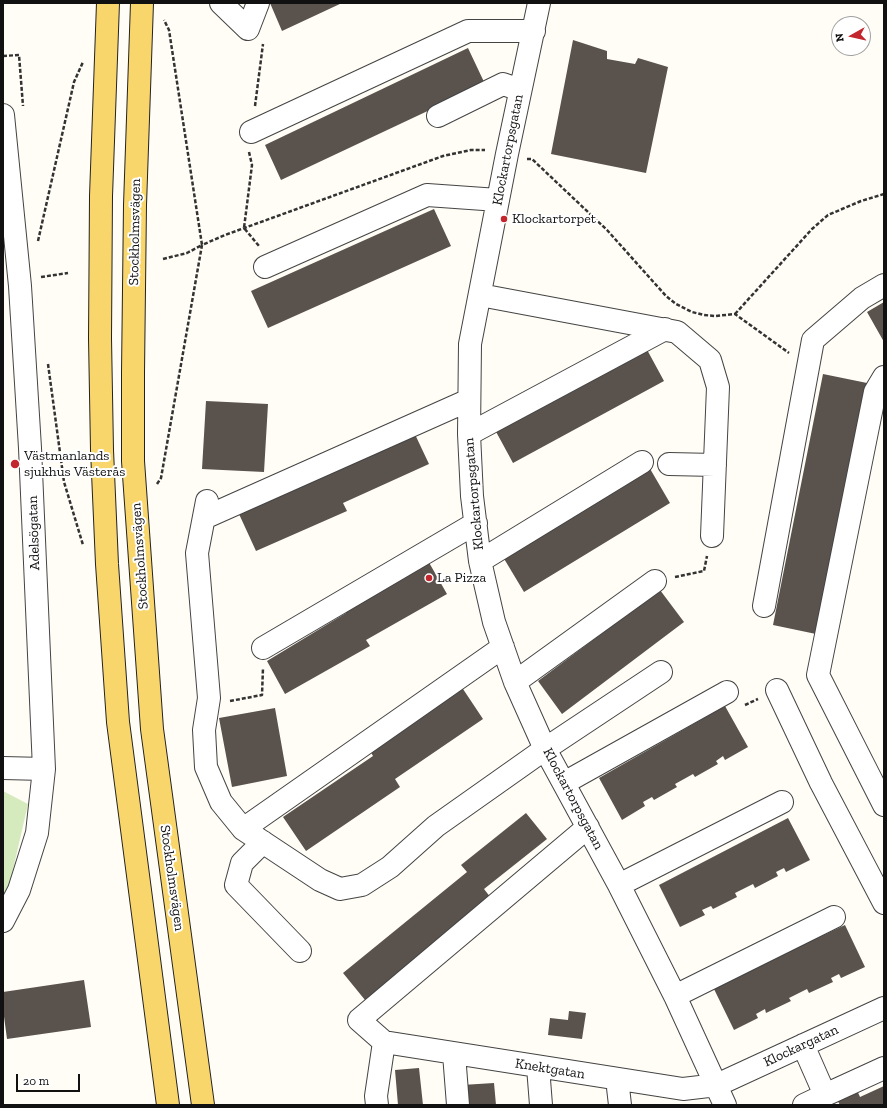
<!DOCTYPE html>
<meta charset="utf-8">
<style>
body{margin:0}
#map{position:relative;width:887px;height:1108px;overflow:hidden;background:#fffdf5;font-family:"Zilla Slab",serif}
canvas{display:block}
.frame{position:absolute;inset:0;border:4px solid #111;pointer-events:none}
.north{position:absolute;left:831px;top:16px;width:40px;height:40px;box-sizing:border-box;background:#fff;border:1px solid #a0a0a0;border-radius:50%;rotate:262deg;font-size:11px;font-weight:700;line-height:16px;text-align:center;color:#111}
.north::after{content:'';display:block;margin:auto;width:14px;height:18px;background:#c4262e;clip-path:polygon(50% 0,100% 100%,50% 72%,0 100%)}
.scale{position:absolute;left:16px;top:1074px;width:64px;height:18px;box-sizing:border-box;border:2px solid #111;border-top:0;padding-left:5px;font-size:12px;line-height:14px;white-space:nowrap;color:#111;-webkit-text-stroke:3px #fff;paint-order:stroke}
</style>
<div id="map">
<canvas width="887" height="1108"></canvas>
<div class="frame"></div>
<div class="north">N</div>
<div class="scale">20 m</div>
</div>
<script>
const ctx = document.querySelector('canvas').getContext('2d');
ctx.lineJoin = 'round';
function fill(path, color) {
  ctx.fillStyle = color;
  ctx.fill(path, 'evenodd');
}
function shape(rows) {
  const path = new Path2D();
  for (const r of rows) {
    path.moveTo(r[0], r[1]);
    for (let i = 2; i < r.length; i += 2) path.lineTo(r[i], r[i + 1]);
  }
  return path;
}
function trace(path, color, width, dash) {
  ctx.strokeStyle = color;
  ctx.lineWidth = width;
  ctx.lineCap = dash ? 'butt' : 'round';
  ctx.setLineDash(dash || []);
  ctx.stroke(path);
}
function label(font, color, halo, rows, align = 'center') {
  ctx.font = font + ' "Zilla Slab",serif';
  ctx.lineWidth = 4;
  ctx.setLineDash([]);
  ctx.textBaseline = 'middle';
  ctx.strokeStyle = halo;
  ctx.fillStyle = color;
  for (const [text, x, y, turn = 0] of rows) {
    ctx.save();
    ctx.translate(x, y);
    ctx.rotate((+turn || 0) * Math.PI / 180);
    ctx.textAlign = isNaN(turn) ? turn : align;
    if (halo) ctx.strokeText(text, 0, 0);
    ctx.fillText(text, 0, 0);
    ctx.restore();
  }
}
fill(shape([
 [3,791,28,804,9,887,3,896]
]), '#d5ebbd');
fill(shape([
 [270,3,342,3,282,31],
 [573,40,607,51,607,59,635,64,638,58,668,67,646,173,551,154],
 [468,48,485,84,281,180,265,145],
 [434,209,451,246,268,328,251,291],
 [884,302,884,342,867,312],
 [645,346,664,381,513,463,494,428],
 [823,374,867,383,816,634,773,625],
 [206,401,268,404,264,472,202,469],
 [412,428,429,464,343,503,347,511,256,551,239,514],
 [649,467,670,503,524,592,503,557],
 [427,559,447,594,366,640,370,646,285,694,267,661,346,613,342,607],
 [660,590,684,622,562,714,538,681],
 [461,686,483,719,395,779,400,787,306,851,283,817,373,756,369,749],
 [725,706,748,747,725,760,723,756,716,761,718,764,695,777,693,774,675,784,677,787,654,800,652,797,643,802,645,806,622,820,599,778],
 [275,708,287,776,232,787,219,718],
 [526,813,547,839,484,889,491,898,365,1000,343,973,467,872,461,865],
 [788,818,810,860,786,872,784,868,776,872,778,876,755,888,753,884,735,893,737,897,713,909,711,906,702,910,705,915,680,927,659,885],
 [845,925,865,967,841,978,839,974,831,978,833,982,809,993,807,989,789,998,791,1001,766,1013,765,1009,756,1014,758,1018,734,1030,713,987],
 [84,980,91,1027,7,1039,3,1009,3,992],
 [569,1011,586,1013,582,1039,548,1035,550,1018,568,1020],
 [419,1068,423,1105,398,1105,395,1070],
 [494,1083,496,1105,464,1105,462,1085],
 [884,1086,884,1105,840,1105,836,1098,856,1088,860,1097]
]), '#5a524d');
const minor = shape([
 [221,3,248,29,258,3],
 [539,3,507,154,470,344,469,434,472,496,480,561,494,622,515,682,545,749,619,885,675,996,725,1105],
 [3,115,20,286,30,448,44,769,37,833,19,890,3,921],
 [438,116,503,84,520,90],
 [251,132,468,31,534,31],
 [265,267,427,195,498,200],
 [480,295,677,332,710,360,718,387,712,536],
 [884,377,875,392,818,675,884,805],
 [469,434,665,329],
 [669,464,715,465],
 [207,501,197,553,209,698,204,730,206,767,221,802,243,829,320,880,340,889,362,885,390,867,436,826,545,749,661,672],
 [204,518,469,400],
 [480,561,642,462],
 [764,606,813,340,862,298,884,285],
 [263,648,476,523],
 [515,682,655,581],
 [777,690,821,783,884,903],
 [3,768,44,769],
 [564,783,727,692],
 [243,829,503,647],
 [263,842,242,863,236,885,300,951],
 [619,885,782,802],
 [675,996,834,917],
 [384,1042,683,1089,717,1085,884,1008],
 [384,1042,359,1020,588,827],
 [803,1045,825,1095,884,1068],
 [454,1054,458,1105],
 [538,1067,541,1105],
 [617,1079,620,1105],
 [377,1105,376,1096,384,1042],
 [804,1105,825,1095]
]);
const major = shape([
 [108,3,101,196,100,338,102,450,107,564,118,722,168,1105],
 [142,3,135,205,133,372,133,461,152,729,203,1105]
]);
trace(minor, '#444', 24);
trace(major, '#222', 24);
trace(shape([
 [3,56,19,55,23,106],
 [255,106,263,44],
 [249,152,252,165,244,228,259,246],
 [527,159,532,159,607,230,666,296,676,304,692,312,704,315,715,316,735,314,789,353],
 [38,241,74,82,83,62],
 [163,259,187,253,202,245,169,30,164,20],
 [41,277,68,273],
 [735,314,812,229,828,215,861,201,884,194],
 [48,364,64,482,83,545],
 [157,484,161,478,202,245,225,235,443,156,471,150,485,150],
 [675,577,704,571,707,556],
 [230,701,262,695,263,668],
 [745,705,758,699]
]), '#333', 2.5, [4, 2]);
trace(minor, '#fff', 22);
trace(major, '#f9d66b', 22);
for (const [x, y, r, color] of [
 [504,219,4,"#c4262e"],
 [15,464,5,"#c4262e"],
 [429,578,4,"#c4262e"]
]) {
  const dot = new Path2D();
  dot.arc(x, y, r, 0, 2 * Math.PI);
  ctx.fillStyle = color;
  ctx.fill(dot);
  trace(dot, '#fff', 1.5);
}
label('14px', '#111', '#fff', [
 ["Klockartorpsgatan",508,150,-79],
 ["Stockholmsvägen",135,232,-89],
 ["Klockartorpsgatan",474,494,-95],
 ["Adelsögatan",34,533,-92],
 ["Stockholmsvägen",140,556,-94],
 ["Klockartorpsgatan",573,799,62],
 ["Stockholmsvägen",172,878,82],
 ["Klockargatan",801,1046,-25],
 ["Knektgatan",550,1069,9]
]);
label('14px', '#111', '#fff', [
 ["Klockartorpet",512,219],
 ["Västmanlands",24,456],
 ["sjukhus Västerås",24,472],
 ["La Pizza",437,578]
], 'left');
</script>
